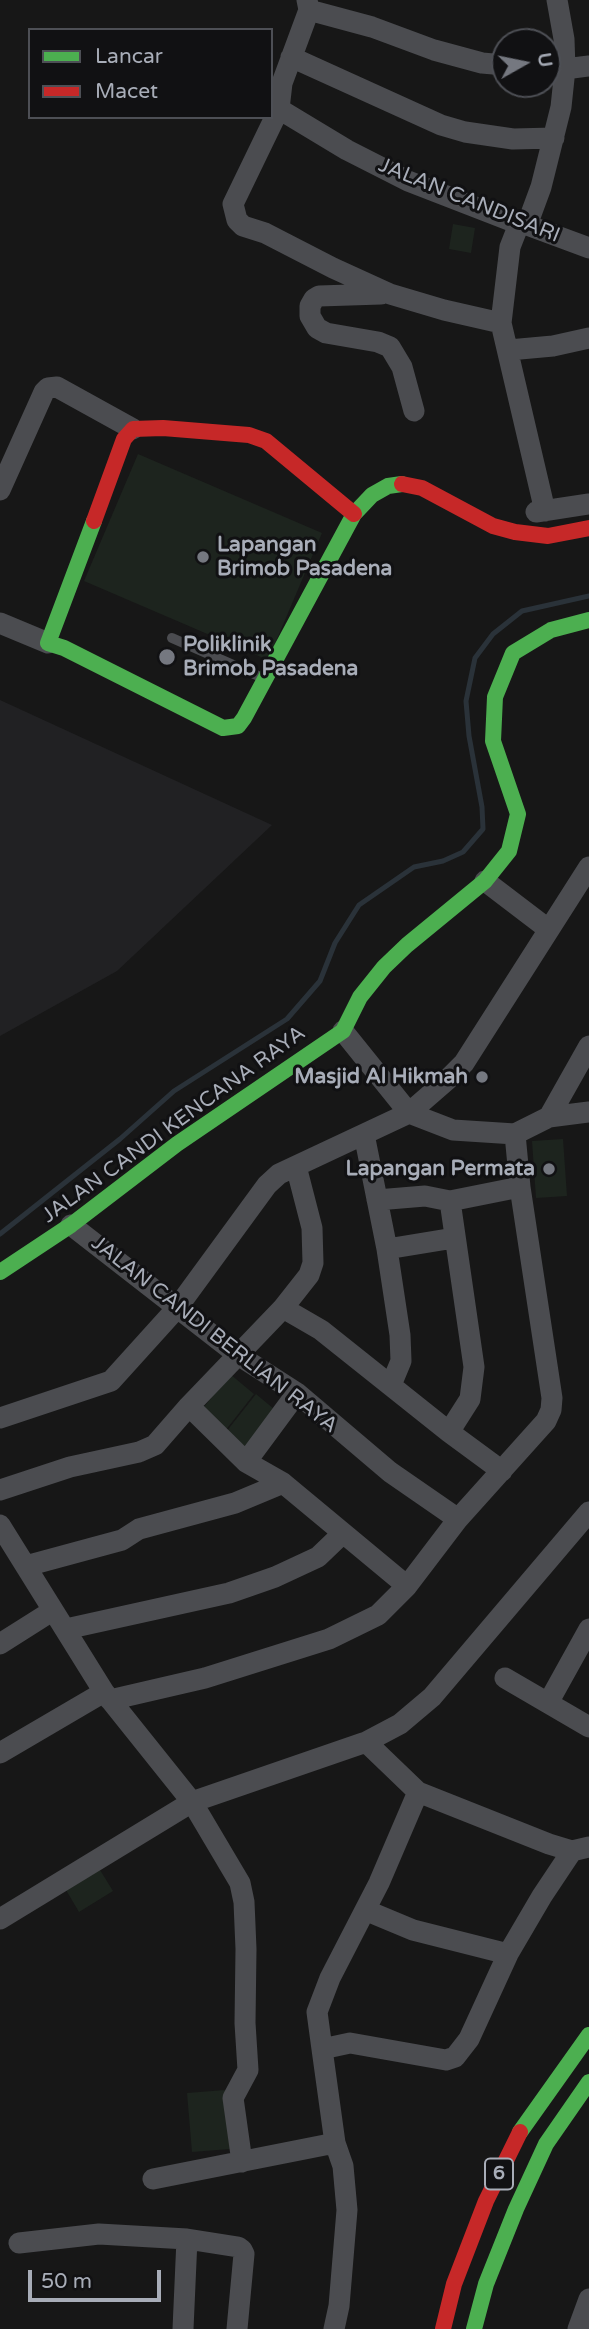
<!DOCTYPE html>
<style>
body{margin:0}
#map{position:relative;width:589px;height:2329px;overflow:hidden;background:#171717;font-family:"Varela Round",sans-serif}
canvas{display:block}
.legend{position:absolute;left:28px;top:28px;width:245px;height:91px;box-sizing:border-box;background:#111113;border:2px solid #4d4f55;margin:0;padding:9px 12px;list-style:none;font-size:21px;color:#a8adb8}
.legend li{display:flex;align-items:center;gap:14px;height:35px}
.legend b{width:35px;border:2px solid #4d4f55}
.north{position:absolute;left:491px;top:28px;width:70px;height:70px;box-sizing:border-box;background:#111113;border:2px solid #4d4f55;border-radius:50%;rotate:81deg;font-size:19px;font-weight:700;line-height:28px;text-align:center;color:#a8adb8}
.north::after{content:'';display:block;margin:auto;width:24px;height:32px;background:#757880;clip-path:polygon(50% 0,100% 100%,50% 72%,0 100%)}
.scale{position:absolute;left:28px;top:2270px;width:133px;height:32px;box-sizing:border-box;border:4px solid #a8adb8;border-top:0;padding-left:9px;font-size:21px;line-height:24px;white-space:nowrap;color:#a8adb8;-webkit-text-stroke:5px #111113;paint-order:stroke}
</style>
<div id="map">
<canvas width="589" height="2329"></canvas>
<ul class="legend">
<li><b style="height:9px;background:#4caf50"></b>Lancar</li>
<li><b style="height:9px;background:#c62828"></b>Macet</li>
</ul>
<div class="north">U</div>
<div class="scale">50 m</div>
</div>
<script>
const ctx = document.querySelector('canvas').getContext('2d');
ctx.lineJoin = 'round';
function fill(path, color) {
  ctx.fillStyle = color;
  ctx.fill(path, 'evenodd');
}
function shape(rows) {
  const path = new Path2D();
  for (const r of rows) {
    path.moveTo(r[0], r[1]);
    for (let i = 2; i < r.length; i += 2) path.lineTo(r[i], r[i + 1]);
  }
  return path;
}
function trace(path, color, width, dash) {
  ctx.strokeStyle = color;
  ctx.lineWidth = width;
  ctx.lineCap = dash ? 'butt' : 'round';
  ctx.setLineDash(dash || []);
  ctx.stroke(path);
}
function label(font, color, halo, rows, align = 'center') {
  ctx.font = font + ' "Varela Round",sans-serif';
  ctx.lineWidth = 6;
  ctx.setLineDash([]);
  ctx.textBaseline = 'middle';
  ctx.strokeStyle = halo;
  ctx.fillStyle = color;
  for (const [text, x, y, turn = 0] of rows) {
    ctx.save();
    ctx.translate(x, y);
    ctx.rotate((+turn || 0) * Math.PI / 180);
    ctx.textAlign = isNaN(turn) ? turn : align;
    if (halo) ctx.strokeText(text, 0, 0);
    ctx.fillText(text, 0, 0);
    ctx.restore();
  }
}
fill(shape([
 [0,700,272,825,117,971,0,1036]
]), '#212123');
fill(shape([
 [453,224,475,228,471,253,449,249],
 [138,454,322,533,268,660,84,581],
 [563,1139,567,1196,536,1198,532,1141],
 [230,1374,254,1394,225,1431,200,1412],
 [256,1394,280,1414,251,1451,226,1432],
 [100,1870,113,1891,79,1912,66,1890],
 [225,2090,230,2149,192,2152,187,2093]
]), '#1d241e');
trace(shape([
 [0,1234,120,1139,174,1091,287,1019,320,981,335,943,359,905,414,867,443,861,463,852,483,829,482,807,469,736,466,701,475,658,493,634,522,611,589,596]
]), '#2a3239', 5);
trace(shape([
 [172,638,263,678]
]), '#4b4c50', 10);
trace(shape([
 [307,0,309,10,282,83,279,109,233,204,237,220,243,226,265,233,333,268,390,294,444,310,501,323],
 [309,10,372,27,434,50,482,63,505,65],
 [291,57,441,125,465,132,513,139,554,138],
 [547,68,565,69,589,66],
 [279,109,347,150,408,181,519,224,527,225,589,248],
 [519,224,510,247,501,323,545,511],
 [527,225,541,187,561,107,565,69,564,39,557,0],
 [381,294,319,296,314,299,310,306,310,316,317,328,326,333,378,342,390,347,402,367,414,411],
 [509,350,553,346,589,338],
 [0,490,44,392,48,388,57,387,133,429],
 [536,512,589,504],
 [0,623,48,643],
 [485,881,548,929],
 [343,1031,409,1113,453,1130,515,1134,549,1117,589,1112],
 [549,1117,589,1046],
 [364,1134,387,1249,400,1335,401,1361,391,1385],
 [377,1200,425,1196,450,1201,520,1187],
 [71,1225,238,1355,297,1393,390,1472,458,1519],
 [387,1249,454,1238],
 [283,1308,321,1330,449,1432,502,1471],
 [189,1406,246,1462,283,1483,407,1586],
 [0,1418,111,1381,177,1308,267,1185,279,1174,409,1113,447,1080,464,1063,589,867],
 [449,1432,470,1399,474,1367,450,1201],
 [246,1462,297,1393],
 [0,1490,70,1467,139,1452,155,1445,189,1406,283,1308,309,1275,313,1263,312,1228,296,1166],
 [0,1525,104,1692,192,1802,240,1883,244,1902,246,1949,245,2023,248,2070,233,2098,242,2162],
 [26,1566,122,1540,139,1529,235,1503,283,1483],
 [66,1629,229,1593,275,1577,318,1557,342,1534],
 [0,1644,52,1611],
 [505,1678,589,1727],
 [110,1700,205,1678,329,1639,378,1615,407,1586,458,1519,546,1421,551,1410,552,1398,520,1187,515,1134],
 [548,1703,589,1629],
 [366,1742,418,1792,549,1844,572,1851],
 [0,1753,104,1692],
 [418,1792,379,1883,330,1978,317,2012,322,2049,350,2043,446,2060,455,2057,469,2039,508,1954,542,1896,572,1851,589,1847],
 [365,1910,413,1930,508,1954],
 [0,1919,192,1802,366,1742,400,1724,432,1697,589,1512],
 [322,2049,335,2143,343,2166,347,2210,339,2306,334,2329],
 [153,2179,335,2143],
 [187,2239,238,2247,242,2250,244,2254,237,2329],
 [19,2243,99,2234,187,2239,183,2329],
 [578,2329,589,2299]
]), '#4b4c50', 21);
trace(shape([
 [94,521,48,643,64,648,223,728,238,726,244,718,354,514,372,495,388,486,402,484],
 [0,1272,71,1225,177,1144,343,1031,360,997,384,967,407,945,485,881,509,851,518,814,493,741,495,697,513,653,551,630,589,620],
 [520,2132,589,2035],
 [474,2329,486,2284,516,2209,546,2144,589,2082]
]), '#4caf50', 16);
trace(shape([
 [402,484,422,488,493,526,515,532,548,536,589,528],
 [94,521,124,439,133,429,163,428,249,435,266,441,354,514],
 [443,2329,454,2284,486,2201,520,2132]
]), '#c62828', 16);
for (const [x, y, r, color] of [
 [203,557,7,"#757880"],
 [167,657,9,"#757880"],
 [482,1077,7,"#757880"],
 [549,1169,7,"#757880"]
]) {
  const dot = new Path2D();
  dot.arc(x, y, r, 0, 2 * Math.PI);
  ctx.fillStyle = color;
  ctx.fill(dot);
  trace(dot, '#111113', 2.5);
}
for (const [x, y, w] of [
 [499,2174,28]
]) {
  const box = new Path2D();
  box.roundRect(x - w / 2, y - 15.5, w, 31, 5);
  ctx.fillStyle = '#111113';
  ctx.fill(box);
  trace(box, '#a8adb8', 2);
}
label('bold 19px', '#a8adb8', null, [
 ["6",499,2174]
]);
label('21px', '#a8adb8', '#111113', [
 ["JALAN CANDISARI",469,201,22],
 ["JALAN CANDI KENCANA RAYA",174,1125,-36],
 ["JALAN CANDI BERLIAN RAYA",214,1335,38]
]);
label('bold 21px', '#a8adb8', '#111113', [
 ["Lapangan",217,545],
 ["Brimob Pasadena",217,569],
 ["Poliklinik",183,645],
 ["Brimob Pasadena",183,669],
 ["Masjid Al Hikmah",468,1077,"right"],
 ["Lapangan Permata",535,1169,"right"]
], 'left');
</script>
